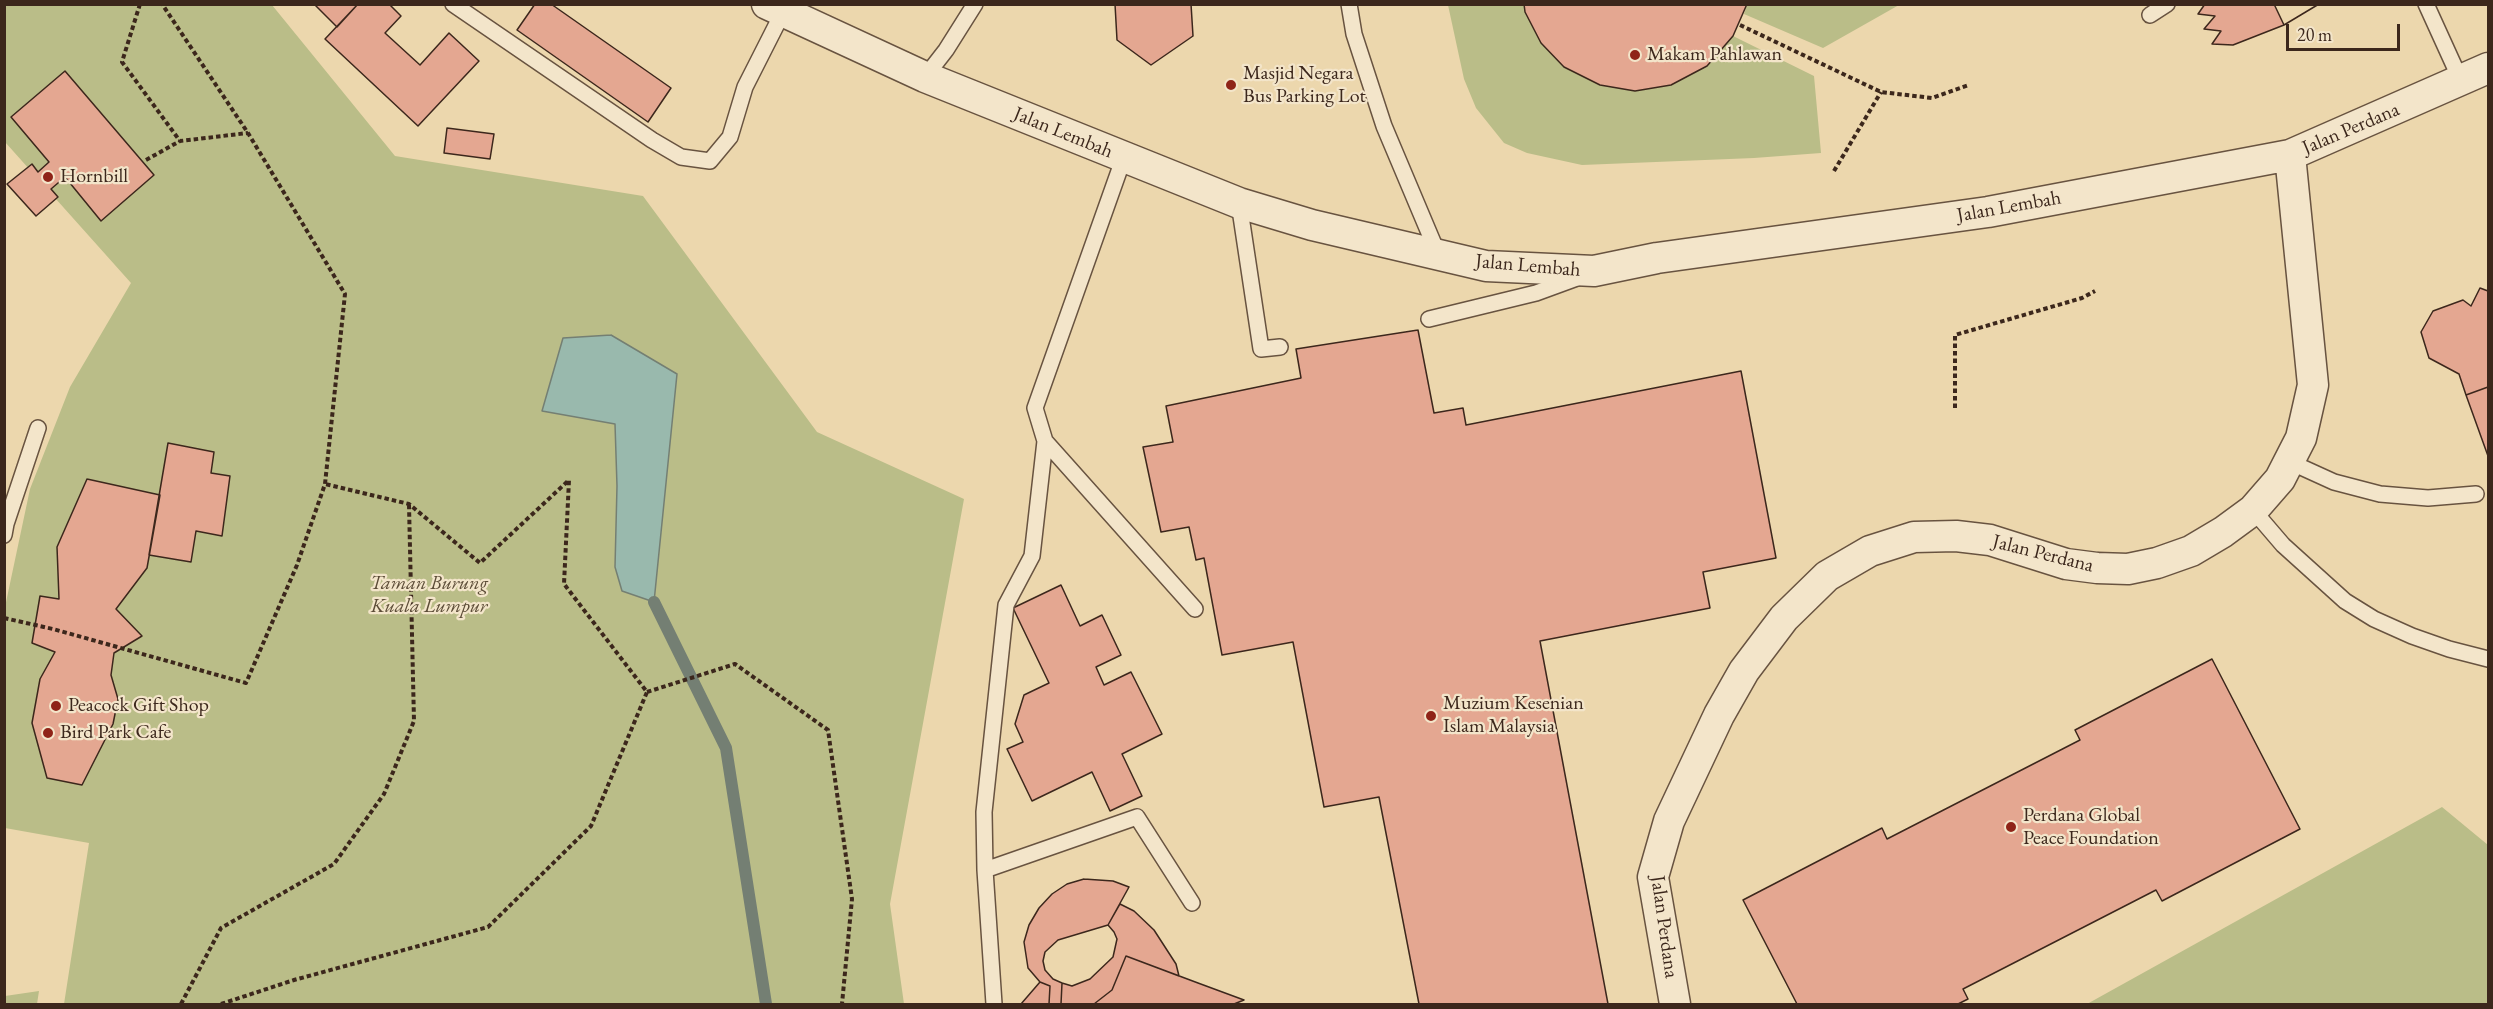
<!DOCTYPE html>
<style>
body{margin:0}
#map{position:relative;width:2493px;height:1009px;overflow:hidden;background:#ecd7ad;font-family:"EB Garamond",serif}
canvas{display:block}
.frame{position:absolute;inset:0;border:6px solid #3c271c;pointer-events:none}
.scale{position:absolute;left:2286px;top:24px;width:114px;height:27px;box-sizing:border-box;border:3px solid #3c271c;border-top:0;padding-left:8px;font-size:18px;line-height:21px;white-space:nowrap;color:#3c271c;-webkit-text-stroke:4px #f3e5ca;paint-order:stroke}
</style>
<div id="map">
<canvas width="2493" height="1009"></canvas>
<div class="frame"></div>
<div class="scale">20 m</div>
</div>
<script>
const ctx = document.querySelector('canvas').getContext('2d');
ctx.lineJoin = 'round';
function fill(path, color) {
  ctx.fillStyle = color;
  ctx.fill(path, 'evenodd');
}
function shape(rows) {
  const path = new Path2D();
  for (const r of rows) {
    path.moveTo(r[0], r[1]);
    for (let i = 2; i < r.length; i += 2) path.lineTo(r[i], r[i + 1]);
  }
  return path;
}
function trace(path, color, width, dash) {
  ctx.strokeStyle = color;
  ctx.lineWidth = width;
  ctx.lineCap = dash ? 'butt' : 'round';
  ctx.setLineDash(dash || []);
  ctx.stroke(path);
}
function label(font, color, halo, rows, align = 'center') {
  ctx.font = font + ' "EB Garamond",serif';
  ctx.lineWidth = 4.5;
  ctx.setLineDash([]);
  ctx.textBaseline = 'middle';
  ctx.strokeStyle = halo;
  ctx.fillStyle = color;
  for (const [text, x, y, turn = 0] of rows) {
    ctx.save();
    ctx.translate(x, y);
    ctx.rotate((+turn || 0) * Math.PI / 180);
    ctx.textAlign = isNaN(turn) ? turn : align;
    if (halo) ctx.strokeText(text, 0, 0);
    ctx.fillText(text, 0, 0);
    ctx.restore();
  }
}
fill(shape([
 [5,5,272,5,395,156,643,196,817,432,964,499,890,904,904,1004,64,1004,89,843,5,828,5,607,30,489,70,387,131,283,5,142],
 [1448,5,1524,5,1564,67,1600,85,1635,91,1671,85,1706,66,1733,36,1814,76,1821,153,1754,158,1582,165,1527,153,1504,143,1476,108,1464,79],
 [1747,5,1899,5,1823,48,1744,14],
 [2442,807,2488,845,2488,1004,2087,1004],
 [39,991,37,1004,5,1004,5,996]
]), '#babd88');
const water = shape([
 [611,335,677,374,654,602,622,591,615,567,617,486,615,424,542,411,563,338,611,335]
]);
fill(water, '#99b9ad');
trace(water, '#747f73', 1.5);
trace(shape([
 [654,602,726,748,766,1004]
]), '#747f73', 12);
const building = shape([
 [314,4,358,4,337,27,314,4],
 [358,4,389,4,401,16,385,33,420,65,449,33,479,61,418,126,325,39,358,4],
 [535,4,551,4,671,88,648,122,517,30,535,4],
 [1115,4,1191,4,1193,36,1151,65,1117,40,1115,4],
 [1524,4,1747,4,1733,36,1707,66,1671,85,1635,91,1600,85,1564,67,1541,43,1525,12,1524,4],
 [2205,4,2319,4,2284,25,2233,45,2212,44,2221,31,2204,29,2215,16,2198,14,2205,4],
 [2274,4,2319,4,2284,25,2274,4],
 [65,71,154,175,101,221,65,177,51,189,58,197,36,216,7,184,32,164,38,172,49,162,11,117,65,71],
 [447,128,494,134,490,159,444,153,447,128],
 [2480,288,2488,291,2488,387,2466,395,2459,374,2429,358,2421,332,2433,311,2463,300,2471,306,2480,288],
 [1418,330,1434,413,1463,408,1466,425,1741,371,1776,558,1703,572,1710,608,1540,641,1608,1004,1419,1004,1379,797,1324,807,1293,642,1222,655,1204,558,1196,560,1189,527,1161,532,1143,447,1173,442,1166,406,1301,378,1296,349,1418,330],
 [2488,387,2488,456,2466,395,2488,387],
 [168,443,214,452,211,473,230,476,222,536,196,531,191,562,149,555,168,443],
 [87,479,160,495,147,568,116,609,142,636,114,653,111,675,118,699,113,724,82,785,47,778,32,723,40,679,55,652,32,643,40,596,59,599,57,547,87,479],
 [1061,585,1080,626,1102,615,1121,655,1096,667,1104,685,1131,672,1162,734,1122,754,1142,796,1110,811,1092,772,1032,801,1007,749,1023,742,1015,724,1024,695,1049,683,1013,608,1061,585],
 [2212,659,2300,829,2162,901,2156,890,1963,989,1968,999,1958,1004,1797,1004,1743,900,1882,828,1887,839,2080,740,2075,730,2212,659],
 [1084,879,1113,881,1129,887,1108,925,1058,940,1045,952,1043,961,1045,970,1053,979,1062,983,1061,1004,1049,1004,1050,986,1040,982,1028,968,1024,942,1029,925,1039,908,1052,894,1067,884,1084,879],
 [1120,904,1134,911,1154,930,1176,964,1179,976,1126,956,1112,990,1094,1004,1061,1004,1062,983,1072,986,1090,979,1113,957,1117,939,1114,932,1108,925,1120,904],
 [1126,956,1198,983,1244,1000,1234,1004,1094,1004,1112,990,1126,956],
 [1040,982,1050,986,1049,1004,1021,1004,1040,982]
]);
fill(building, '#e4a791');
trace(building, '#3c271c', 1.5);
const service = shape([
 [453,4,652,140,681,157,710,161,730,137,745,87,783,12],
 [1349,4,1354,34,1384,126,1438,254],
 [2426,4,2461,81],
 [2150,15,2167,4],
 [925,77,946,50,975,4],
 [1124,157,1035,408,1045,441,1195,609],
 [1239,203,1261,349,1280,347],
 [1429,319,1536,293,1577,278],
 [2290,462,2334,482,2380,494,2428,498,2476,494],
 [2253,510,2283,545,2345,601,2374,619,2412,636,2449,649,2488,659],
 [4,535,6,524,38,428],
 [985,870,1137,817,1192,903],
 [994,1004,985,870,984,812,1006,605,1032,556,1045,441]
]);
const minor = shape([
 [767,4,925,77,1239,203,1312,225,1486,266,1594,271,1657,258,1988,212,2290,155,2488,68],
 [1675,1004,1653,877,1669,821,1719,715,1744,671,1784,618,1827,576,1870,551,1914,537,1956,536,1990,540,2066,564,2097,568,2128,569,2157,563,2191,551,2223,532,2253,510,2280,479,2301,438,2313,385,2290,155]
]);
trace(service, '#685340', 18);
trace(minor, '#685340', 33);
trace(shape([
 [140,4,122,62,180,141,248,133],
 [2488,4,2488,5],
 [1740,25,1881,92,1932,98,1969,85],
 [146,160,180,141],
 [1834,171,1881,92],
 [1955,408,1955,335,2082,298,2095,291],
 [4,618,53,629,246,683,297,565,325,484,345,294,248,133,162,4],
 [647,692,735,664,828,730,852,899,842,1004],
 [181,1004,221,928,334,864,384,794,414,721,409,505],
 [221,1004,294,980,488,927,591,826,647,692,564,584,569,480,480,563,409,504,325,484]
]), '#3c271c', 4, [4.5, 3]);
trace(service, '#f3e5ca', 15);
trace(minor, '#f3e5ca', 30);
for (const [x, y, r, color] of [
 [1635,55,6,"#8f2418"],
 [1231,85,6,"#8f2418"],
 [48,177,6,"#8f2418"],
 [56,706,6,"#8f2418"],
 [1431,716,6,"#8f2418"],
 [48,733,6,"#8f2418"],
 [2011,827,6,"#8f2418"]
]) {
  const dot = new Path2D();
  dot.arc(x, y, r, 0, 2 * Math.PI);
  ctx.fillStyle = color;
  ctx.fill(dot);
  trace(dot, '#f3e5ca', 2);
}
label('20px', '#3c271c', '#f3e5ca', [
 ["Makam Pahlawan",1647,55],
 ["Masjid Negara",1243,74],
 ["Bus Parking Lot",1243,97],
 ["Hornbill",60,177],
 ["Muzium Kesenian",1443,704],
 ["Islam Malaysia",1443,727],
 ["Peacock Gift Shop",68,706],
 ["Bird Park Cafe",60,733],
 ["Perdana Global",2023,816],
 ["Peace Foundation",2023,839]
], 'left');
label('20px', '#3c271c', '#f3e5ca', [
 ["Jalan Perdana",2351,129,-23],
 ["Jalan Lembah",1063,133,22],
 ["Jalan Lembah",2009,207,-10],
 ["Jalan Lembah",1528,266,5],
 ["Jalan Perdana",2043,554,14],
 ["Jalan Perdana",1664,927,82]
]);
label('italic 20px', '#5c4c37', '#f3e5ca', [
 ["Taman Burung",429,584],
 ["Kuala Lumpur",429,607]
]);
</script>
